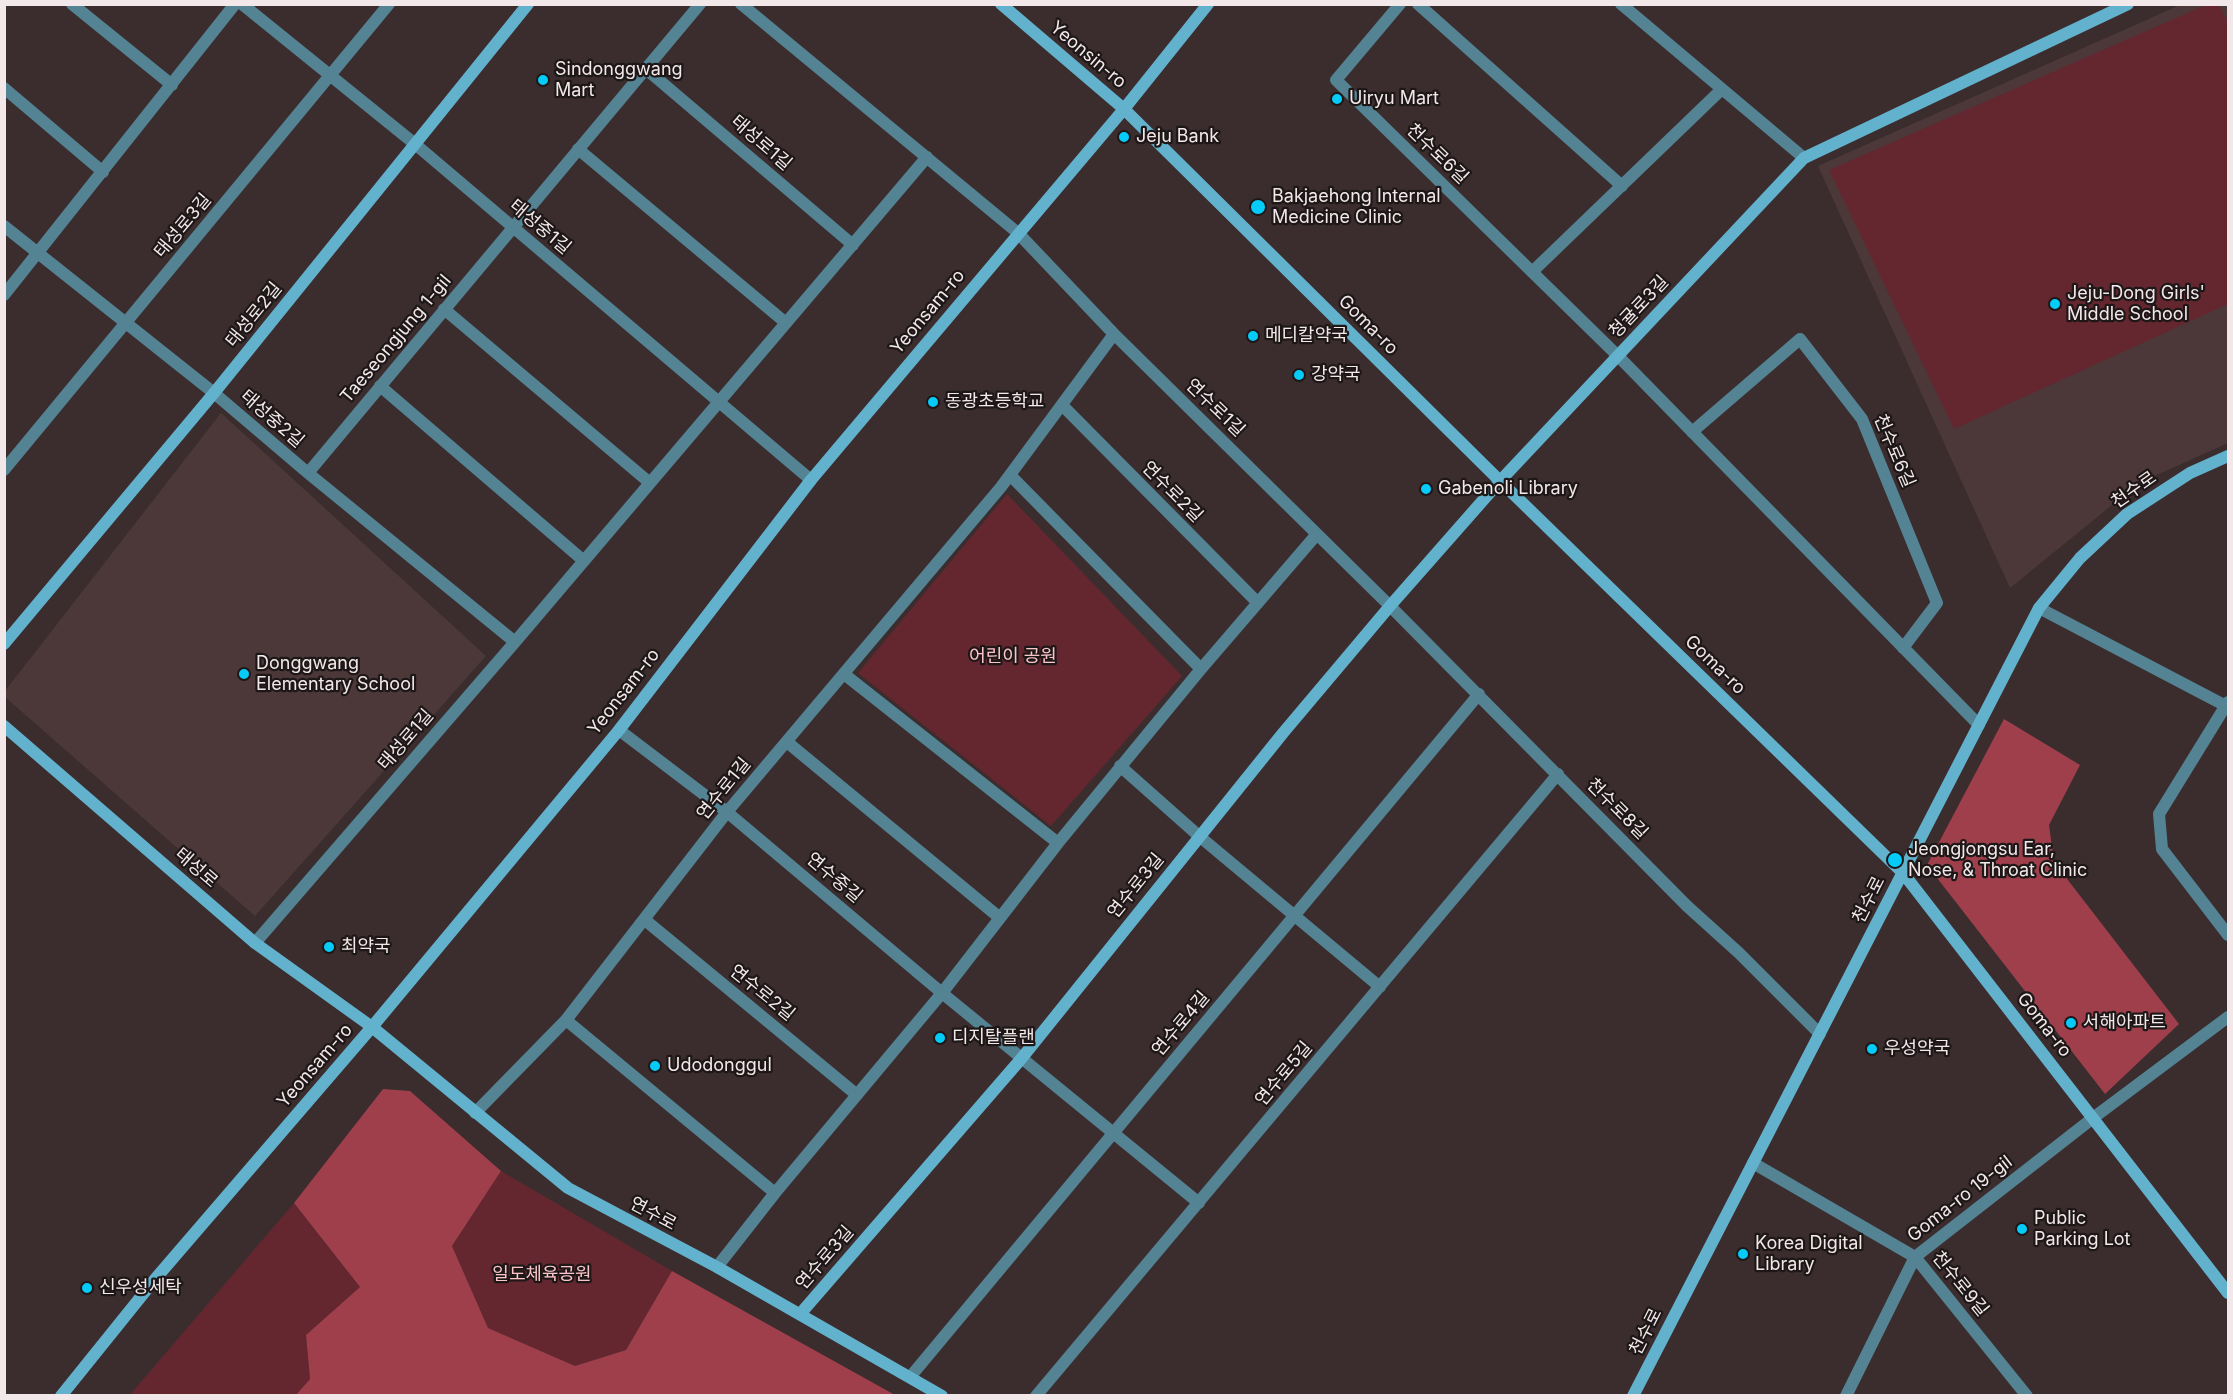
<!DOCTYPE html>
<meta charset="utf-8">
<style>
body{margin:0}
#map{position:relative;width:2233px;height:1400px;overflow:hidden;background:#3b2d2e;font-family:Inter,sans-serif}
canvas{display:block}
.frame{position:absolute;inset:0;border:6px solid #f2e8e9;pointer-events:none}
</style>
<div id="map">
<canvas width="2233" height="1400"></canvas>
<div class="frame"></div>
</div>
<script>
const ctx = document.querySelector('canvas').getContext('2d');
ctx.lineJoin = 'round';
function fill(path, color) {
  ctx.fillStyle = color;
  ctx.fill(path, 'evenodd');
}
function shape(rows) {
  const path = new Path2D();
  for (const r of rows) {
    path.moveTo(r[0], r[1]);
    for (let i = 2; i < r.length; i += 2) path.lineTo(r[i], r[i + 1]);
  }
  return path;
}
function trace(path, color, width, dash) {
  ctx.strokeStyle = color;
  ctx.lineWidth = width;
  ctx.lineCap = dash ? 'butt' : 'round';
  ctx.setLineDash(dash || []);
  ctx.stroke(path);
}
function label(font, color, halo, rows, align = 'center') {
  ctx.font = font + ' Inter,"Noto Sans KR",sans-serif';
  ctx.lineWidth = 4.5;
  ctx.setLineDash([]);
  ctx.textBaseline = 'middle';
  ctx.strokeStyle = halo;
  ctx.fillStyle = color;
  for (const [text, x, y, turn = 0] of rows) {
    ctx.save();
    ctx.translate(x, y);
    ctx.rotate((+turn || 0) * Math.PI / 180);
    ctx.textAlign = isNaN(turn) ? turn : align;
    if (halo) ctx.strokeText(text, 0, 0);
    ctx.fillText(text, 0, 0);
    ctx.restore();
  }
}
fill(shape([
 [2180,5,2228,5,2228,443,2139,483,2010,588,1818,166],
 [221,413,486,656,255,916,5,697,5,691]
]), '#4c3839');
fill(shape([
 [2208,4,2219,5,2228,22,2228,304,1954,429,1829,170],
 [1007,494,1182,676,1051,826,858,673],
 [501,1171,672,1271,626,1350,575,1366,488,1328,452,1246],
 [294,1203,360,1287,306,1335,310,1379,296,1395,129,1396]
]), '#64272f');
fill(shape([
 [2004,719,2080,765,2049,825,2054,862,2179,1024,2105,1094,1927,865],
 [383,1089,410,1091,501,1171,452,1246,488,1328,575,1366,626,1350,672,1271,895,1395,296,1395,310,1379,306,1335,360,1287,294,1203]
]), '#9f3f4c');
trace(shape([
 [72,4,172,85],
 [242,4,415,144,811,480],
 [741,4,1018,233,1114,334,1390,606,1687,906,1739,953,1820,1034],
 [1400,4,1336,80,1618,356,1979,725],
 [1418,4,1622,186],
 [1621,4,1804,158],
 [646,69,853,245],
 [4,88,103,172],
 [578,149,786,323],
 [4,226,214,393,308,473,515,642],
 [1532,272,1722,89],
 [4,295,235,4],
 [444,309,650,483],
 [380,386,584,561],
 [1062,405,1258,603],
 [1692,432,1800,339,1862,419,1937,603,1903,648],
 [4,470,389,4],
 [308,473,700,4],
 [1010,475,1201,669],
 [2039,608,2228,707],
 [844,674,1058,843,1201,669,1317,534],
 [2228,702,2159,814,2162,849,2228,935],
 [619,730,727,812,942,993,1199,1203],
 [787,742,1000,918],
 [1120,766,1199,836,1380,987],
 [645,920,857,1095],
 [255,943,515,642,927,157],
 [566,1020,775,1193],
 [475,1113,566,1020,727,812,1001,487,1114,334],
 [1753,1163,1915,1257,2027,1396],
 [717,1267,775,1193,942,993,1058,843],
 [911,1376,1479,694],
 [1036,1396,1558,774],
 [1846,1396,1915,1257,2093,1118,2228,1017]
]), '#548394', 12);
trace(shape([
 [1001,4,1124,109,1500,481,1903,873,2228,1293],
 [4,644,214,393,528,4],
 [4,726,255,943,372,1027,568,1188,717,1267,942,1396],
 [801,1313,1021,1059,1283,733,1390,606,1500,481,1804,158,2128,4],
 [61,1396,156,1278,372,1027,619,730,811,480,1124,109,1208,4],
 [1633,1396,2039,608,2080,558,2127,514,2190,473,2228,456]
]), '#62b2cd', 12);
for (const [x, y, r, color] of [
 [543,80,6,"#05cbf9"],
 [1337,99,6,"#05cbf9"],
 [1124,137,6,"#05cbf9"],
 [1258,207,8,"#05cbf9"],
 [2055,304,6,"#05cbf9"],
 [1253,336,6,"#05cbf9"],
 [1299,375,6,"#05cbf9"],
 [933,402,6,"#05cbf9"],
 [1426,489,6,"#05cbf9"],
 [244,674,6,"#05cbf9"],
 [1895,860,8,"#05cbf9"],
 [329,947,6,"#05cbf9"],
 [2071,1023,6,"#05cbf9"],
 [940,1038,6,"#05cbf9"],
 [1872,1049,6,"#05cbf9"],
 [655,1066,6,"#05cbf9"],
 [2022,1229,6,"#05cbf9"],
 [1743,1254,6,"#05cbf9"],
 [87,1288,6,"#05cbf9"]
]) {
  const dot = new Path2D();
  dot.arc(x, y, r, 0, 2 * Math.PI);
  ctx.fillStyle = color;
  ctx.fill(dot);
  trace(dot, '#1d1717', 2);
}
label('18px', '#f2e8e9', '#1d1717', [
 ["Yeonsin-ro",1088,55,40],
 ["태성로1길",761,143,41],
 ["천수로6길",1437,154,44],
 ["태성로3길",183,226,-50],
 ["태성중1길",540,227,40],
 ["청귤로3길",1639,307,-47],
 ["Yeonsam-ro",928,312,-50],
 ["태성로2길",254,315,-51],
 ["Goma-ro",1368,325,45],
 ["Taeseongjung 1-gil",396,339,-50],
 ["연수로1길",1215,408,44],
 ["태성중2길",272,419,41],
 ["천수로6길",1894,451,67],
 ["천수로",2134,490,-35],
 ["연수로2길",1172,492,45],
 ["Goma-ro",1715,665,44],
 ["Yeonsam-ro",624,692,-52],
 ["태성로1길",406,740,-49],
 ["연수로1길",724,789,-51],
 ["천수로8길",1617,809,45],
 ["태성로",196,868,41],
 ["연수중길",834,878,40],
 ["연수로3길",1136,886,-51],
 ["천수로",1869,900,-63],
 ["연수로2길",762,993,39],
 ["연수로4길",1181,1024,-50],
 ["Goma-ro",2044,1025,52],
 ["Yeonsam-ro",315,1066,-49],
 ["연수로5길",1284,1074,-50],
 ["Goma-ro 19-gil",1960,1199,-38],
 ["연수로",653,1214,28],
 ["연수로3길",825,1258,-49],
 ["천수로9길",1960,1284,51],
 ["천수로",1646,1332,-63]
]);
label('18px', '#f2e8e9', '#1d1717', [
 ["Sindonggwang",555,70],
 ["Mart",555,91],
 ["Uiryu Mart",1349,99],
 ["Jeju Bank",1136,137],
 ["Bakjaehong Internal",1272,197],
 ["Medicine Clinic",1272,218],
 ["Jeju-Dong Girls'",2067,294],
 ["Middle School",2067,315],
 ["메디칼약국",1265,336],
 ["강약국",1311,375],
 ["동광초등학교",945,402],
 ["Gabenoli Library",1438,489],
 ["Donggwang",256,664],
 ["Elementary School",256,685],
 ["Jeongjongsu Ear,",1908,850],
 ["Nose, & Throat Clinic",1908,871],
 ["최약국",341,947],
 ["서해아파트",2083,1023],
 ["디지탈플랜",952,1038],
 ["우성약국",1884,1049],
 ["Udodonggul",667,1066],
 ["Public",2034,1219],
 ["Parking Lot",2034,1240],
 ["Korea Digital",1755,1244],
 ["Library",1755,1265],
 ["신우성세탁",99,1288]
], 'left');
label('18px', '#fbc4c7', '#1d1717', [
 ["어린이 공원",1013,657],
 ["일도체육공원",542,1275]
]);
</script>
